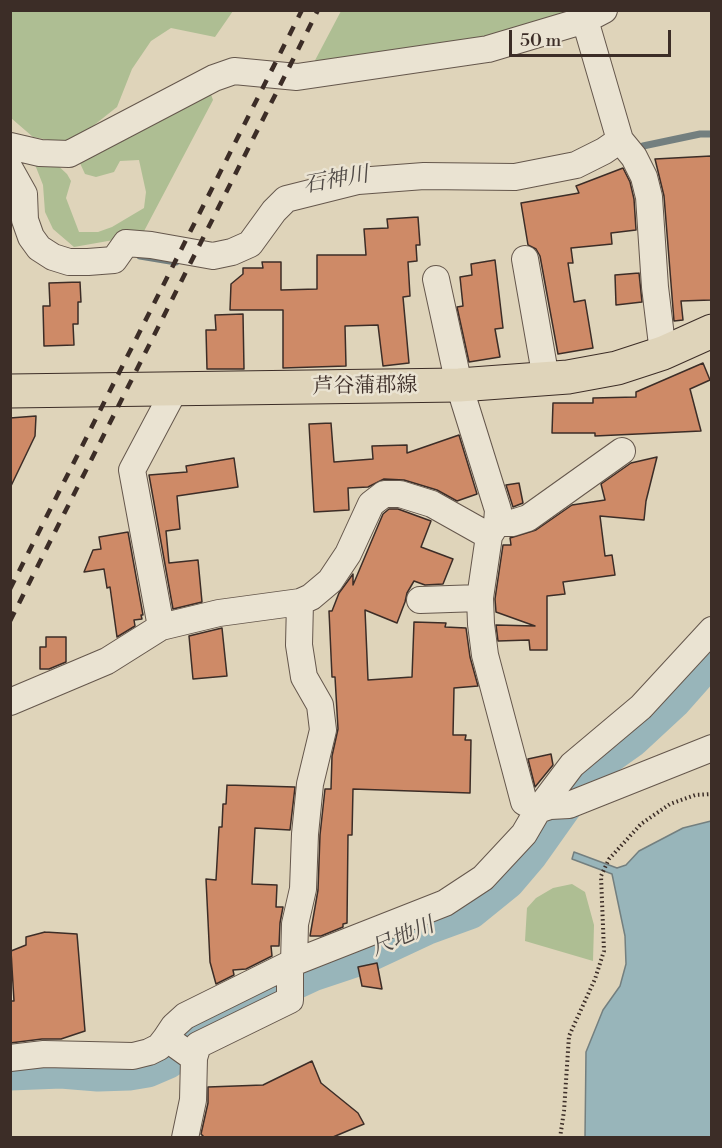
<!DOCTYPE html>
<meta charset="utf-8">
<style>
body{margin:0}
#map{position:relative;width:722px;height:1148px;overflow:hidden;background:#dfd4ba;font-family:"Libre Bodoni",serif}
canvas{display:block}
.frame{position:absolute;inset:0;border:12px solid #3c2d27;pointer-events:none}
.scale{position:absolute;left:509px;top:30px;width:162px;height:27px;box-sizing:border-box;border:3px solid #3c2d27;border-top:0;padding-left:8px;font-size:18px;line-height:21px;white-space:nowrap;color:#3c2d27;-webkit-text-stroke:4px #eae3d2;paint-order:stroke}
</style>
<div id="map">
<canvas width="722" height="1148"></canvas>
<div class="frame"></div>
<div class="scale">50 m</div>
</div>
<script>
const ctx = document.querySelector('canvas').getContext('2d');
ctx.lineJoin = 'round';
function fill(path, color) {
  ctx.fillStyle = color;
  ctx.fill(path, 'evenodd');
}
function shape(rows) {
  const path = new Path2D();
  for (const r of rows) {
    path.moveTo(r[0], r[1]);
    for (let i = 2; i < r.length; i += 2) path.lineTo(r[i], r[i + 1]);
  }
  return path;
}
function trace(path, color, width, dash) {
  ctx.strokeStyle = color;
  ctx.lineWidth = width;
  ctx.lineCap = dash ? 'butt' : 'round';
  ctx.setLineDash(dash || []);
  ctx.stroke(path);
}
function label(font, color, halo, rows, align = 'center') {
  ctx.font = font + ' "Libre Bodoni","Noto Serif JP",serif';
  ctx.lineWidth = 5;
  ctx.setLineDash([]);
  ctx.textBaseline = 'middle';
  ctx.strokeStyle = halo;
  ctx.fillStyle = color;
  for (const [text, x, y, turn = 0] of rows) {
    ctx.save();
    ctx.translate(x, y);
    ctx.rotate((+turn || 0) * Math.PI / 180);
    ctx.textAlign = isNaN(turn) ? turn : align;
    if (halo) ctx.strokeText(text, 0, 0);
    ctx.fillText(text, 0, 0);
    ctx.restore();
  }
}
fill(shape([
 [10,11,233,11,215,37,171,28,151,41,132,69,117,107,70,144,33,137,11,118],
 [341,11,589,11,488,41,311,68],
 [209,89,213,100,142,235,74,247,53,229,45,212,43,185,32,157,53,161,67,174,71,181,66,198,79,232,98,232,112,227,144,208,146,192,139,160,120,161,114,172,96,177,85,174,79,161],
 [572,884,585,892,594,925,593,961,525,941,527,908,536,898,553,888]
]), '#aebe93');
const water = shape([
 [711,821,711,1137,585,1137,586,1052,603,1010,620,986,626,964,625,936,612,874,572,859,574,852,617,868,626,865,639,851,683,828,711,821]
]);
fill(water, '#98b5ba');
trace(water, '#737f7f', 1.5);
trace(shape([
 [634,150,643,146,700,134,712,134],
 [140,256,176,262]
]), '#737f7f', 7);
trace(shape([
 [10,1071,61,1069,98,1072,129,1071,147,1068,168,1059,184,1038,200,1025,224,1013,312,972,363,955,425,926,469,910,506,880,529,853,590,767,631,738,672,700,712,655]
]), '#98b5ba', 39);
const building = shape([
 [711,156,711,300,681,301,683,320,674,321,664,196,655,159,711,156],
 [623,168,630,182,634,199,636,230,611,233,612,244,571,248,573,263,568,263,574,302,585,300,593,348,558,354,540,256,536,249,528,245,521,203,579,193,576,186,623,168],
 [418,217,420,245,416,245,417,261,408,262,410,296,403,297,409,363,383,366,378,325,345,326,346,366,283,368,283,310,230,310,231,284,243,274,243,268,263,268,262,262,281,262,281,290,317,289,317,255,366,255,364,229,388,228,387,219,418,217],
 [495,260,503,328,495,329,500,357,469,362,457,307,463,306,460,277,472,275,471,264,495,260],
 [639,273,642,302,616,305,615,275,639,273],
 [80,282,81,302,78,302,78,324,73,324,74,345,44,346,43,306,50,306,49,283,80,282],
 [243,314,244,369,207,369,206,330,216,330,215,315,243,314],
 [703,363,710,380,690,389,701,431,595,436,595,433,552,433,553,403,593,403,593,398,636,397,636,392,703,363],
 [36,416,35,436,10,488,10,418,36,416],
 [331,423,334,462,373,459,372,446,407,445,407,453,459,435,477,494,457,501,437,490,404,480,384,479,368,487,348,488,349,510,314,512,309,424,331,423],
 [657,457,646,501,644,520,600,516,605,556,612,555,615,575,563,582,565,594,547,596,547,650,530,650,529,640,498,641,496,625,535,626,496,612,495,599,503,545,511,545,510,538,536,530,572,505,605,500,601,484,631,463,657,457],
 [234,458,238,487,177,496,180,529,166,531,169,563,198,560,202,602,173,609,149,475,187,472,186,466,234,458],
 [519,483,523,503,513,507,506,485,519,483],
 [389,509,398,509,431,521,421,547,453,559,443,584,425,585,414,581,407,593,405,602,397,623,365,610,368,680,412,677,414,622,446,623,445,627,466,628,470,657,478,686,454,688,453,735,466,735,465,740,471,740,470,793,353,789,352,835,348,835,347,923,343,924,343,927,321,936,310,936,318,890,320,835,325,789,331,789,332,756,338,729,335,677,332,677,329,611,332,611,339,593,353,574,353,585,383,514,389,509],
 [128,532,143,615,141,615,142,619,134,620,135,626,117,637,110,587,107,588,104,569,84,572,93,550,101,549,99,537,128,532],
 [222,628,227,676,193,679,189,636,222,628],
 [46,637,66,637,66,662,49,669,40,669,40,647,46,647,46,637],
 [551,754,553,765,535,787,528,759,551,754],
 [227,785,295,787,290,830,255,828,252,884,277,885,276,907,283,907,280,923,279,946,271,946,272,956,246,969,233,970,234,975,216,984,210,962,206,879,216,880,219,827,222,827,223,804,226,804,227,785],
 [45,932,77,934,85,1031,61,1039,42,1039,10,1043,10,1001,14,1001,11,951,26,945,26,937,45,932],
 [377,963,382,989,362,986,358,967,377,963],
 [312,1061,321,1083,358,1113,364,1124,333,1137,204,1137,201,1134,208,1103,208,1087,263,1085,312,1061]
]);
fill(building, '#ce8a67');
trace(building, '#3c2d27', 1.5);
const minor = shape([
 [604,10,585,20,620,140,634,157,644,177,649,197,655,287,663,353],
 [10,146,40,153,69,154,214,78,234,71,297,77,488,49,585,20],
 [10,169,24,194,25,220,31,237,39,248,53,257,69,262,88,262,114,260,126,243,151,245,213,256,232,252,250,244,274,211,286,199,358,181,424,176,515,177,576,165,604,151,620,140],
 [525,259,546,379],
 [436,279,459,385,498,510,497,523,489,536,480,598,481,624,485,655,524,802,538,810,550,806,569,805,712,748],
 [497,523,512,523,528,518,622,451],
 [420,600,480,598],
 [161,627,132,470,175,389],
 [10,702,107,661,161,627,219,613,300,602,311,597,330,581,348,554,371,504,384,494,400,494,432,504,489,536],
 [294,963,295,924,303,889,305,834,310,784,323,730,320,705,304,677,299,645,300,602],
 [10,1058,44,1054,133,1056,149,1052,159,1047,166,1038],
 [194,1058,198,1045,290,1000,290,964],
 [185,1138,193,1100,194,1058,166,1038,174,1026,185,1016,290,964,445,903,483,878,524,834,538,810,572,765,641,707,712,630]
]);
const major = shape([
 [10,391,459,385,568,377,617,368,663,353,712,331]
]);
trace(minor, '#65574c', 28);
trace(major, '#3c2d27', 35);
trace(shape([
 [560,1138,564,1111,569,1036,595,979,604,951,601,876,609,859,641,824,670,804,695,795,712,794]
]), '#3c2d27', 4, [1.5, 3]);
trace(minor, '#eae3d2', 26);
trace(major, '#dfd4ba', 33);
trace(shape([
 [10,589,302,10],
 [10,621,318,10]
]), '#3c2d27', 4.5, [10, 10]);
label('21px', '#3c2d27', '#eae3d2', [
 ["芦谷蒲郡線",365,387,-1]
]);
label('italic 22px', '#4e4844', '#eae3d2', [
 ["石神川",336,181,-10],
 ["尺地川",403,938,-23]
]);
</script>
